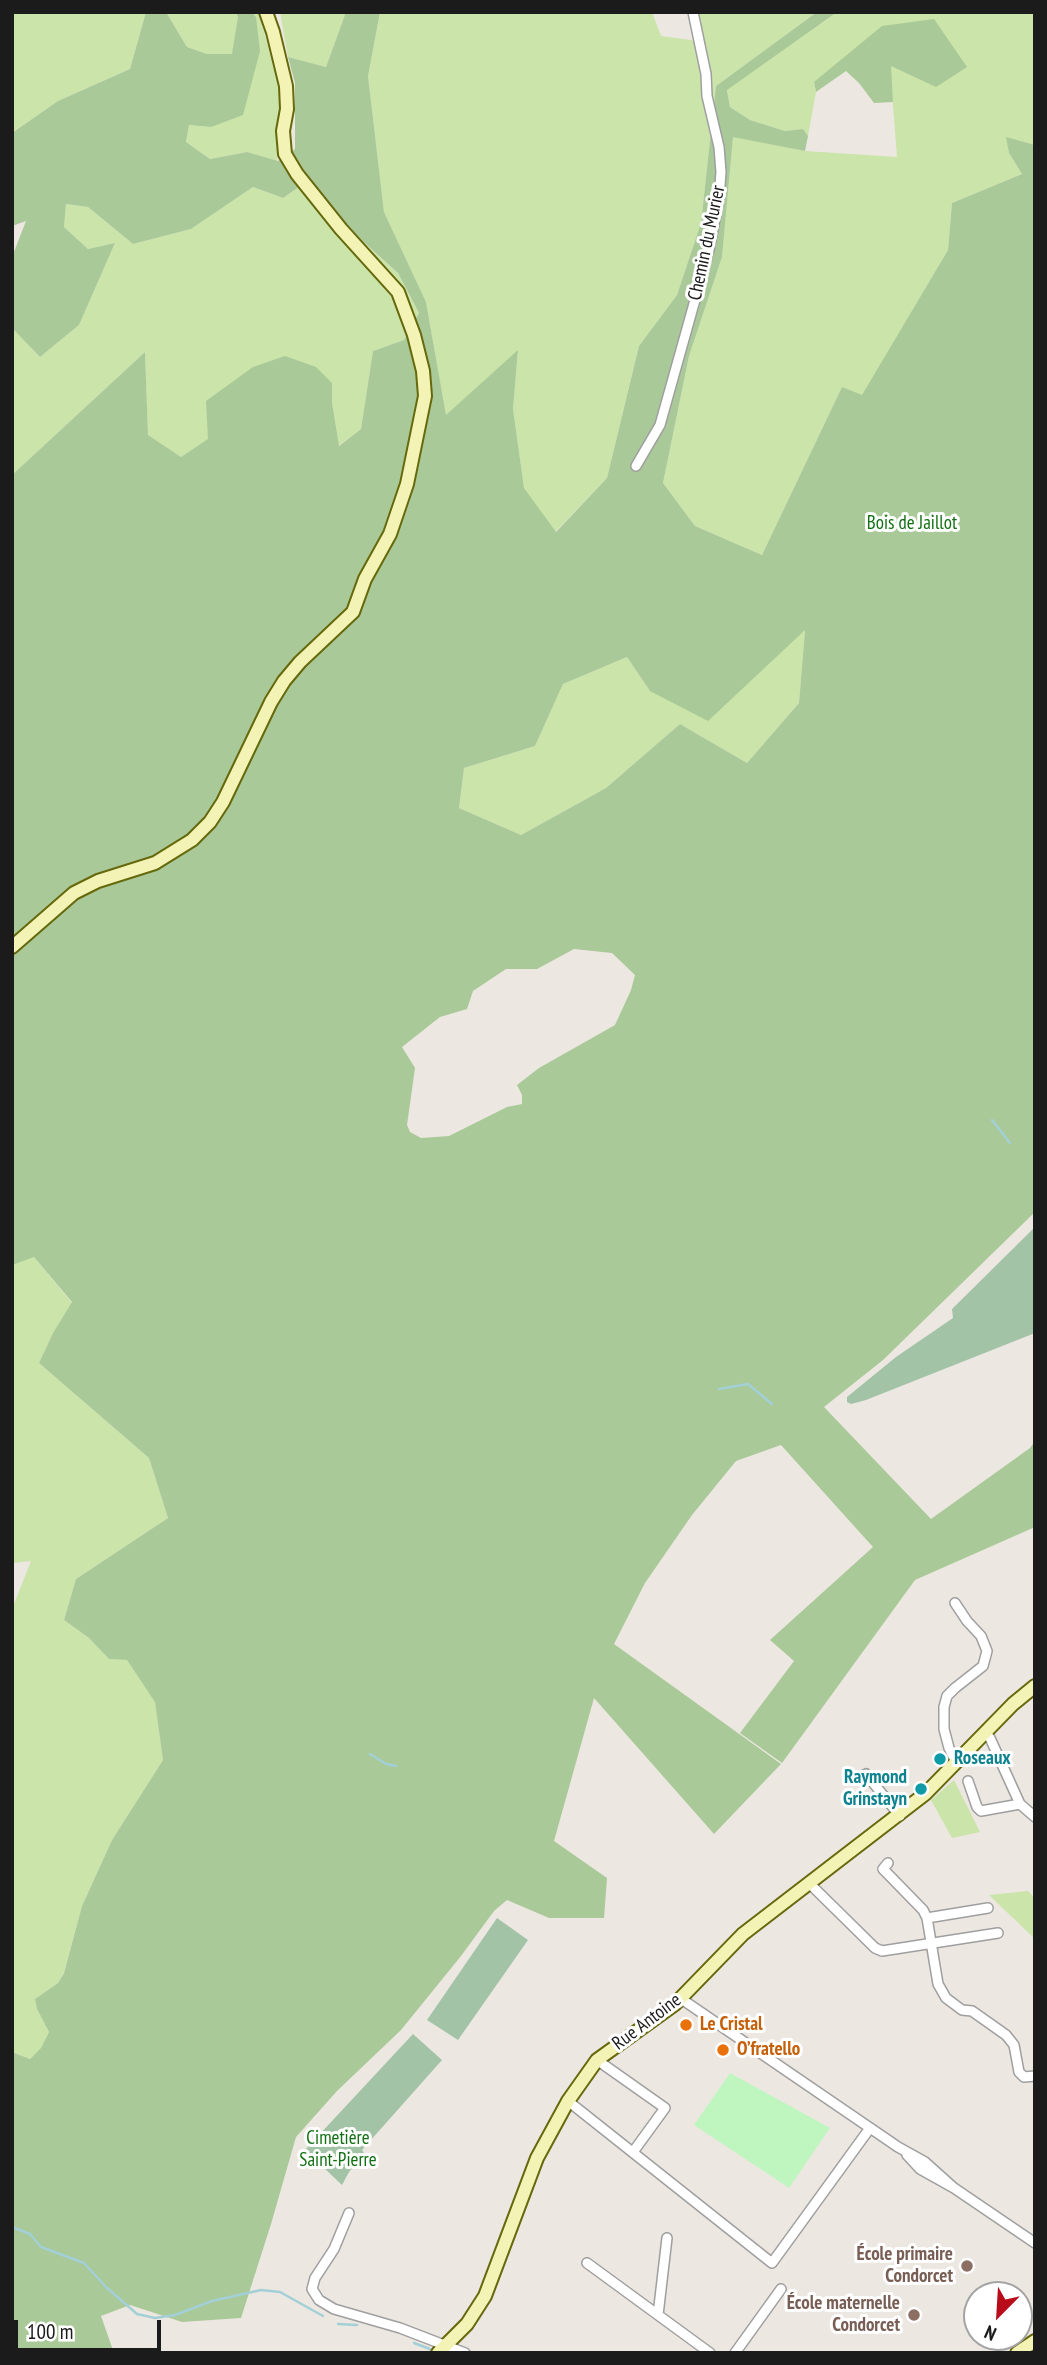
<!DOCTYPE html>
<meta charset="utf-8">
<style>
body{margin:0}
#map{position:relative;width:1047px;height:2365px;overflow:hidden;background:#ece7e1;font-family:"PT Sans Narrow",sans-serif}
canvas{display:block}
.frame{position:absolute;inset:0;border:14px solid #1b1b1b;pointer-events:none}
.north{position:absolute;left:963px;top:2281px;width:70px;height:70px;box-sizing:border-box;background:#fff;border:2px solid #a4a4a4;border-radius:50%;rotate:204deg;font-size:19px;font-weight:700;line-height:28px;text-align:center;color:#1b1b1b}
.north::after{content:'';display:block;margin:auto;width:24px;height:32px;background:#b90c1a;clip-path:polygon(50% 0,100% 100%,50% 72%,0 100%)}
.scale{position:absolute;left:14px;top:2320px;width:147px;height:32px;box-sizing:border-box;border:4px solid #1b1b1b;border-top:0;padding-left:9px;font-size:21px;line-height:24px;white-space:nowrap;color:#1b1b1b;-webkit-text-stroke:5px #fff;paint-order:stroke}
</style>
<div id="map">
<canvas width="1047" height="2365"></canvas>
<div class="frame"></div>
<div class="north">N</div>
<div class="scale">100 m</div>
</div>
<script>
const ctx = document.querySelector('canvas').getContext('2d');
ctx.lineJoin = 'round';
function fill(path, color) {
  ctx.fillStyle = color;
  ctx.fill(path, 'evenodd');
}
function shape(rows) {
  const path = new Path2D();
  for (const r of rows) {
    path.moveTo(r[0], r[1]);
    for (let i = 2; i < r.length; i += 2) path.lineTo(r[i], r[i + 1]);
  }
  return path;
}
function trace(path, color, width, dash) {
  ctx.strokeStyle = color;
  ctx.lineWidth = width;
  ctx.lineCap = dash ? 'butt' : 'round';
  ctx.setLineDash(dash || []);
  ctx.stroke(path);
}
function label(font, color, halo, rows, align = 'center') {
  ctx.font = font + ' "PT Sans Narrow",sans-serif';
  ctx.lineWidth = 6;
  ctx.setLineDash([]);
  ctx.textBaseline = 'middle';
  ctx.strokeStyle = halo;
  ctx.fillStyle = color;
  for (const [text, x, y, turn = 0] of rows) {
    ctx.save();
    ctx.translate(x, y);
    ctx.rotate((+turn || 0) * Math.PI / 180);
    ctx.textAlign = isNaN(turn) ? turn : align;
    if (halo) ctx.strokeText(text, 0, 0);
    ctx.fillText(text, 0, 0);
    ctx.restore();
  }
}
fill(shape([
 [12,12,146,12,130,69,58,101,12,133],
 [166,12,236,12,238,16,233,54,207,54,187,47],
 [252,12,258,12,282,92,277,161,247,152,210,159,186,142,189,125,212,127,256,17],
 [280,12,346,12,326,67,288,57],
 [380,12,652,12,661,36,698,41,694,12,817,12,716,86,701,223,677,295,639,346,607,478,555,532,524,489,513,409,518,351,446,416,426,302,384,212,368,76],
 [837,12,1035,12,1035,145,1007,138,1009,153,1022,174,952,203,948,250,862,396,842,387,762,555,695,526,663,483,689,356,722,257,733,136,805,151,897,157,890,66,934,19,814,82,816,92,808,136,803,129,785,131,750,120,730,107,727,89],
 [306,182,345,225,398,273,419,313,404,340,373,351,361,429,338,446,332,403,332,383,208,440,181,457,148,436,145,352,12,475,12,328,40,357,79,325,115,243,88,249,64,227,66,204,88,207,133,244,191,229,253,187,283,198],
 [805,629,799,703,747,763,680,724,606,788,521,835,459,808,464,768,535,746,563,684,627,657,650,691],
 [33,1256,72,1303,53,1333,39,1363,149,1458,168,1518,76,1579,64,1620,89,1638,109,1659,127,1660,155,1701,163,1760,112,1840,82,1906,64,1972,58,1983,35,1999,37,2009,49,2032,41,2049,30,2059,12,2052,12,1609,31,1561,12,1563,12,1265],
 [954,1780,980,1832,952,1838,931,1800],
 [1028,1891,1035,1898,1035,1939,989,1895]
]), '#cae4a9');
fill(shape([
 [146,12,166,12,187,47,207,54,232,54,238,17,236,12,252,12,256,17,260,51,243,115,211,127,189,125,186,142,210,159,247,152,278,161,295,149,295,83,288,57,326,67,346,12,380,12,368,76,384,212,426,302,446,415,518,350,513,409,524,488,556,532,607,478,639,346,677,295,701,223,716,86,817,12,837,12,727,90,730,107,750,120,785,131,803,129,808,136,805,151,733,137,722,257,689,356,663,483,695,526,762,555,842,387,862,395,948,250,952,203,1022,174,1009,153,1006,137,1035,145,1035,1212,883,1360,824,1407,931,1519,1030,1448,1035,1441,1035,1527,915,1580,782,1763,740,1733,794,1661,770,1640,873,1547,781,1445,736,1461,692,1515,645,1583,614,1644,781,1764,714,1834,594,1698,554,1841,607,1878,604,1918,549,1918,507,1900,494,1911,461,1956,401,2030,337,2091,296,2137,271,2224,241,2318,182,2322,130,2305,101,2316,114,2353,12,2353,12,2052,30,2059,41,2048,49,2032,37,2009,35,1999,58,1983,64,1973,82,1906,112,1840,163,1760,155,1702,127,1660,109,1659,89,1638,64,1620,76,1579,168,1518,149,1458,39,1363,53,1333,72,1302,34,1257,12,1265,12,475,145,352,148,435,181,457,208,439,206,401,253,367,285,356,316,367,332,383,332,403,339,446,361,429,373,351,404,340,419,313,398,273,345,225,306,182,283,198,253,187,191,229,133,244,88,207,66,204,64,227,88,249,115,243,79,325,40,357,12,328,12,257,26,221,12,226,12,133,58,101,130,69],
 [805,630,799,703,747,763,680,724,606,788,521,835,459,808,464,768,535,746,563,684,627,657,650,691,708,721],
 [574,949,612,953,635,975,631,990,615,1025,539,1068,517,1085,522,1095,522,1104,507,1107,449,1136,421,1138,410,1132,407,1125,415,1068,402,1047,440,1017,467,1009,473,991,506,969,537,969],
 [934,19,967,67,936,87,891,66,893,102,874,103,859,83,846,71,816,92,814,82,882,26]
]), '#aac998');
fill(shape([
 [1035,1227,1035,1333,866,1400,851,1404,847,1402,847,1397,896,1357,953,1318,952,1309],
 [497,1918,528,1940,458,2040,427,2020],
 [413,2034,442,2060,362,2150,364,2153,349,2172,342,2185,305,2150]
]), '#a3c3a6');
fill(shape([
 [730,2073,830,2128,789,2188,694,2125]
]), '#bff5bf');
trace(shape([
 [992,1120,1010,1143],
 [719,1389,748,1384,772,1404],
 [370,1754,386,1764,396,1766],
 [12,2227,30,2234,41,2247,84,2263,106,2287,137,2314,155,2318,175,2315,212,2301,261,2290,280,2292,323,2316],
 [338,2324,357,2325],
 [414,2343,430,2349]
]), '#a3d0d7', 2.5);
const street = shape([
 [636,466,660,425,709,250,719,198,721,172,719,147,707,96,706,74,693,12],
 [955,1603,967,1621,981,1636,987,1651,983,1666,955,1688,947,1696,944,1707,944,1729,949,1748,956,1762],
 [985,1733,990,1738,1020,1804,1035,1817],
 [860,1777,866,1774,900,1816],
 [968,1781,977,1807,981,1811,1020,1804],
 [888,1863,883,1869,923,1910,927,1918,938,1984,946,1998,962,2010,972,2011,1006,2035,1014,2045,1019,2072,1024,2077,1035,2076],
 [809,1883,875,1948,882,1951,998,1933],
 [927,1918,988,1908],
 [680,1998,898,2147,925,2162,954,2188],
 [597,2060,665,2108,633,2152],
 [568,2101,772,2263,870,2128],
 [907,2155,920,2169,954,2188,1035,2243],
 [349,2213,334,2249,315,2278,312,2289,319,2300,334,2309,400,2328,465,2353],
 [587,2263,710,2353],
 [658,2315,667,2238],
 [735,2353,781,2289]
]);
const secondary = shape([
 [12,947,74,893,98,881,155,863,192,840,210,822,223,802,271,702,284,681,300,662,353,612,365,579,390,534,407,484,425,396,423,371,414,335,398,292,341,229,297,174,285,154,283,131,287,109,286,86,273,32,266,12],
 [438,2353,467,2324,485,2296,537,2158,568,2101,597,2060,675,2004,743,1934,925,1794,1013,1704,1035,1686],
 [1017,2353,1035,2341]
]);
trace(street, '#9f9f9f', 12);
trace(secondary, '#65680b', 16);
trace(street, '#fff', 9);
trace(secondary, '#f4f3b6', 12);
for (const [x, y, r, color] of [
 [940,1759,7,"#0f9aa8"],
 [921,1789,7,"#0f9aa8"],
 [686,2025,7,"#e8710a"],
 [723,2050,7,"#e8710a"],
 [967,2266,7,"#8d6e63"],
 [914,2315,7,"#8d6e63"]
]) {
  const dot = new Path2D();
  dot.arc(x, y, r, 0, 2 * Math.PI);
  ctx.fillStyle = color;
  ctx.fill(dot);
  trace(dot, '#fff', 2.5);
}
label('19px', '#1b1b1b', '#fff', [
 ["Chemin du Murier",707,243,-78],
 ["Rue Antoine",647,2022,-37]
]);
label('19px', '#127012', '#fff', [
 ["Bois de Jaillot",912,524],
 ["Cimetière",338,2139],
 ["Saint-Pierre",338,2161]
]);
label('bold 19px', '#0d838f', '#fff', [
 ["Roseaux",954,1759],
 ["Raymond",907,1778,"right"],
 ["Grinstayn",907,1800,"right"]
], 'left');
label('bold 19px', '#c56008', '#fff', [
 ["Le Cristal",700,2025],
 ["O’fratello",737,2050]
], 'left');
label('bold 19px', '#785e54', '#fff', [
 ["École primaire",953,2255],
 ["Condorcet",953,2277],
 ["École maternelle",900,2304],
 ["Condorcet",900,2326]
], 'right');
</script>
